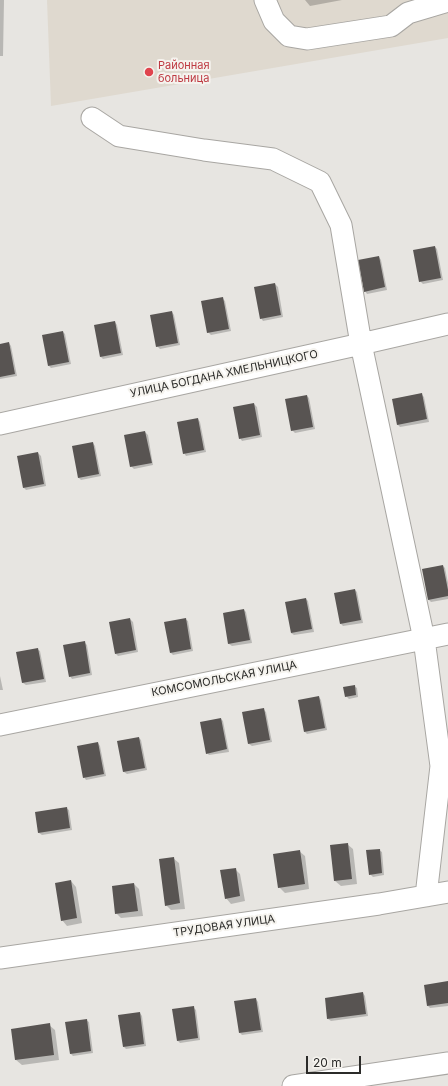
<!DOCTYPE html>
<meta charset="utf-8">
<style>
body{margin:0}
#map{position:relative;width:448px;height:1086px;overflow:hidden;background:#e7e5e1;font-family:Inter,sans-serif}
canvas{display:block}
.scale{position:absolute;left:306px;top:1056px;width:55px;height:18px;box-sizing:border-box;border:2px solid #2b2b29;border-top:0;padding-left:5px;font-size:12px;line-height:14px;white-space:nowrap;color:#2b2b29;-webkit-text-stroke:3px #f5f3ee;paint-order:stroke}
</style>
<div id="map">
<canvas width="448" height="1086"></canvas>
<div class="scale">20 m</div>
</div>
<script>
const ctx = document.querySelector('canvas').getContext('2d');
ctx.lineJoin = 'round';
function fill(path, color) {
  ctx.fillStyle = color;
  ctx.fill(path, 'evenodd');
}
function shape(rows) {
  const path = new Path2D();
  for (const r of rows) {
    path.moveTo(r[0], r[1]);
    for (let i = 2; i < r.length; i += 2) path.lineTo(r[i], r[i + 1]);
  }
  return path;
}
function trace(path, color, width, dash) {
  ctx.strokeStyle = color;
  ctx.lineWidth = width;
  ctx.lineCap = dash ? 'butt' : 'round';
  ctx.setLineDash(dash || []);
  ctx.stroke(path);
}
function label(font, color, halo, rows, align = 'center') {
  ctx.font = font + ' Inter,sans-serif';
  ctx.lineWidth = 4;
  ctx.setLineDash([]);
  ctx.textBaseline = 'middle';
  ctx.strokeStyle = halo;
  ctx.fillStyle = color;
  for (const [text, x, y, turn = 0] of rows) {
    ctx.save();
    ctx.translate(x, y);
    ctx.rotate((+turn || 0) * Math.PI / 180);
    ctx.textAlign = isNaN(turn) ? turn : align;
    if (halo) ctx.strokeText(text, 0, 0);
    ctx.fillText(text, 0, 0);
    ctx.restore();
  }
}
fill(shape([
 [47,0,448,0,448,38,51,106]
]), '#dfd9cf');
fill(shape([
 [0,0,4,0,3,56,0,56],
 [305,0,342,0,310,6],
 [435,247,437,249,443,280,423,284,420,281],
 [379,257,381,260,387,290,367,294,365,291],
 [275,284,278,287,283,317,263,321,261,318],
 [222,298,225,301,231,331,211,335,208,332],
 [172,312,174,315,180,345,160,349,157,346],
 [115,322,117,325,123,355,103,359,100,356],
 [63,332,65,334,71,364,51,368,49,366],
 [9,343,11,346,17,376,0,379,0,345],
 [422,395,424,397,429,422,400,427,398,425,393,400],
 [307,396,309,398,315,429,295,433,292,430],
 [254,404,257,407,262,437,242,441,240,438],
 [198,419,200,422,206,452,186,456,184,453],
 [145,432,148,435,153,465,134,469,131,466],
 [93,443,95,446,101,476,81,480,78,477],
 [38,453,41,456,46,486,26,490,24,488],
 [443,566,445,568,448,583,448,599,431,602,429,600,423,569],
 [355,590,357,592,363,623,343,626,341,624],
 [306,599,308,601,314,632,294,635,291,633],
 [244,610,246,612,252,643,232,646,229,644,224,613],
 [130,619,133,622,138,652,118,656,116,654],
 [185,619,188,621,193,651,173,655,171,653],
 [84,642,87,645,92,675,72,679,70,676],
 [37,649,40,651,46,682,26,685,23,683,17,653],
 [0,676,3,690,0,690],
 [354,686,357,688,358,697,349,699,346,696],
 [319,697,321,700,327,730,307,734,305,732],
 [263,709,266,712,272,742,252,746,249,744],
 [221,719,223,721,229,752,209,755,207,753],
 [139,738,141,740,147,770,127,774,124,772,119,741],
 [98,743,100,746,106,776,86,780,84,777],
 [66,808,69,810,72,830,42,835,39,833,36,813],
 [347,844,353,849,357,884,341,886,335,881,331,846],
 [379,850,382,852,384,875,373,877,370,874],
 [299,851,305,856,309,889,285,893,279,887],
 [173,858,179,863,185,909,171,910,166,905],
 [235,869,240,874,245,901,231,904,226,898],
 [71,881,76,887,82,923,67,926,62,920],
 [134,884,139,889,143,916,121,918,116,913],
 [448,982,448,1006,430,1008,428,1006],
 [363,993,365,996,368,1016,331,1021,328,1019],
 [256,999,258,1002,263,1032,242,1035,240,1033],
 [193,1007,196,1010,200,1040,180,1043,178,1041],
 [140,1013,142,1016,146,1046,126,1049,124,1047],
 [86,1020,89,1022,93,1053,73,1056,70,1053],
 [49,1025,55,1030,59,1060,22,1065,16,1060,13,1030]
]), '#0003');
fill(shape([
 [435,246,441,278,419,282,413,250],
 [379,256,385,287,364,292,358,260],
 [275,283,281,315,260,319,254,287],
 [223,297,229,329,207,333,201,301],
 [172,311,178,343,156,347,150,315],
 [115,321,121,353,100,357,94,325],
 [63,331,69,362,48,366,42,335],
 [9,342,15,374,0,377,0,344],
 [422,393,427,419,397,425,392,399],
 [307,395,313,427,291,431,285,399],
 [254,403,260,435,239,439,233,407],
 [198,418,204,450,183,454,177,422],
 [145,431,152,463,130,467,124,435],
 [93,442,99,474,78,478,72,446],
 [38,452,44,484,23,488,17,456],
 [443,565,448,590,448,596,428,600,422,569],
 [355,589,361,620,340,624,334,593],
 [306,598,312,629,291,633,285,602],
 [244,609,250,640,228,644,223,613],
 [130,618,136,650,115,654,109,622],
 [186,618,191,649,170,653,164,622],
 [85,641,90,673,69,677,63,645],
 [38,648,44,679,22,683,16,652],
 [355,685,356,695,345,697,343,687],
 [319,696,325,728,304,732,298,700],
 [264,708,270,740,248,744,242,712],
 [221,718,227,749,206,754,200,722],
 [139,737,145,768,123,772,117,741],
 [98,742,104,774,83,778,77,746],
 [67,807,70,828,38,833,35,812],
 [348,843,352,879,334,881,330,845],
 [380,849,382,873,369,875,366,850],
 [300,850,305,884,278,888,273,854],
 [174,857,180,903,165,906,159,859],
 [236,868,240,896,225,899,220,870],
 [71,880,77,918,61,921,55,883],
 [134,883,138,911,115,914,112,886],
 [448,981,448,1003,427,1006,424,985],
 [363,992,366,1014,327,1019,325,998],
 [256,998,261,1030,239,1033,234,1001],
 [194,1006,198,1038,177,1041,172,1009],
 [140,1012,144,1044,123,1047,118,1015],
 [87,1019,91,1051,70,1054,65,1022],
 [50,1023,54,1055,15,1060,11,1029]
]), '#585452');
const minor = shape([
 [265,0,274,21,289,36,307,39,391,26,408,13,448,1],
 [92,118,119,136,204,150,273,159,320,182,341,225,361,344,424,639,441,766,426,896],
 [0,424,361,344,448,324],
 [0,725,448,634],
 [0,958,379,904,448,892],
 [293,1086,448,1063]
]);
trace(minor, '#a8a6a2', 23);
trace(minor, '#fff', 21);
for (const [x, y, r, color] of [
 [149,72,5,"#e0444e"]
]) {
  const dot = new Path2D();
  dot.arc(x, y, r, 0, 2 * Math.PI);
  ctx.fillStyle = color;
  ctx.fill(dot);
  trace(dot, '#f5f3ee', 1.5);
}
label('11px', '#be3a42', '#f5f3ee', [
 ["Районная",158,66],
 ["больница",158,79]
], 'left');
label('11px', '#2b2b29', '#f5f3ee', [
 ["УЛИЦА БОГДАНА ХМЕЛЬНИЦКОГО",224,374,-12],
 ["КОМСОМОЛЬСКАЯ УЛИЦА",224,679,-11],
 ["ТРУДОВАЯ УЛИЦА",224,926,-8]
]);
</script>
